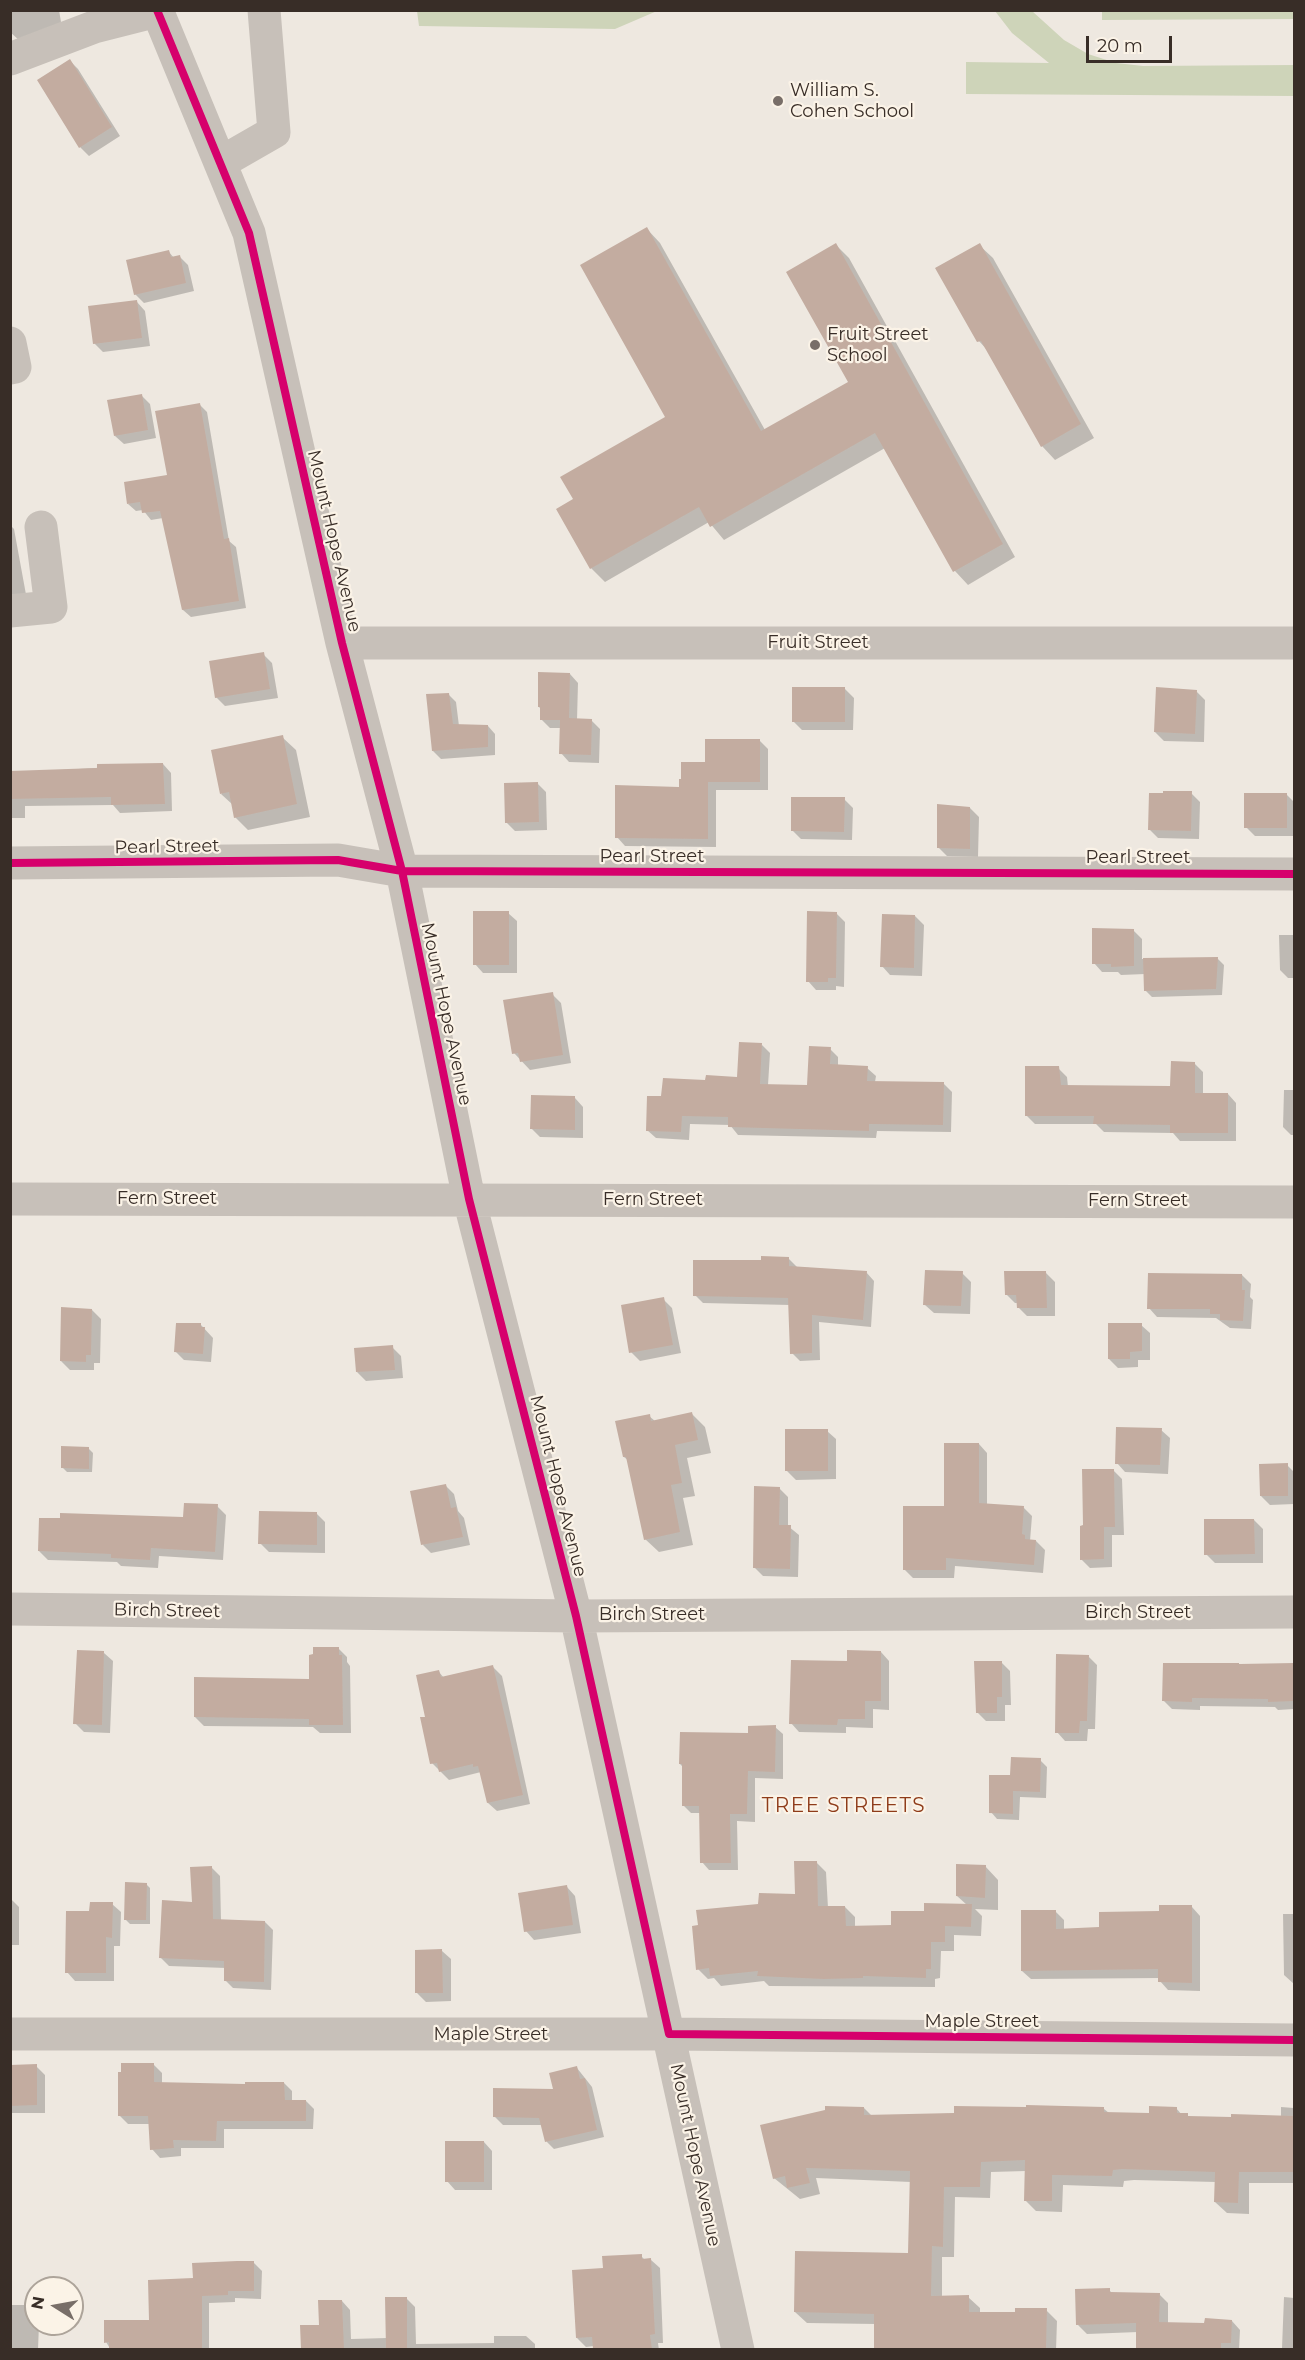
<!DOCTYPE html>
<style>
body{margin:0}
#map{position:relative;width:1305px;height:2360px;overflow:hidden;background:#eee8e0;font-family:Montserrat,sans-serif}
canvas{display:block}
.frame{position:absolute;inset:0;border:12px solid #382d27;pointer-events:none}
.north{position:absolute;left:24px;top:2276px;width:60px;height:60px;box-sizing:border-box;background:#fbf3e7;border:2px solid #ada49a;border-radius:50%;rotate:281deg;font-size:16px;font-weight:700;line-height:24px;text-align:center;color:#382d27}
.north::after{content:'';display:block;margin:auto;width:21px;height:27px;background:#786e68;clip-path:polygon(50% 0,100% 100%,50% 72%,0 100%)}
.scale{position:absolute;left:1086px;top:36px;width:86px;height:27px;box-sizing:border-box;border:3px solid #382d27;border-top:0;padding-left:8px;font-size:18px;line-height:21px;white-space:nowrap;color:#382d27;-webkit-text-stroke:4px #fbf3e7;paint-order:stroke}
</style>
<div id="map">
<canvas width="1305" height="2360"></canvas>
<div class="frame"></div>
<div class="north">N</div>
<div class="scale">20 m</div>
</div>
<script>
const ctx = document.querySelector('canvas').getContext('2d');
ctx.lineJoin = 'round';
function fill(path, color) {
  ctx.fillStyle = color;
  ctx.fill(path, 'evenodd');
}
function shape(rows) {
  const path = new Path2D();
  for (const r of rows) {
    path.moveTo(r[0], r[1]);
    for (let i = 2; i < r.length; i += 2) path.lineTo(r[i], r[i + 1]);
  }
  return path;
}
function trace(path, color, width, dash) {
  ctx.strokeStyle = color;
  ctx.lineWidth = width;
  ctx.lineCap = dash ? 'butt' : 'round';
  ctx.setLineDash(dash || []);
  ctx.stroke(path);
}
function label(font, color, halo, rows, align = 'center') {
  ctx.font = font + ' Montserrat,sans-serif';
  ctx.lineWidth = 4.5;
  ctx.setLineDash([]);
  ctx.textBaseline = 'middle';
  ctx.strokeStyle = halo;
  ctx.fillStyle = color;
  for (const [text, x, y, turn = 0] of rows) {
    ctx.save();
    ctx.translate(x, y);
    ctx.rotate((+turn || 0) * Math.PI / 180);
    ctx.textAlign = isNaN(turn) ? turn : align;
    if (halo) ctx.strokeText(text, 0, 0);
    ctx.fillText(text, 0, 0);
    ctx.restore();
  }
}
fill(shape([
 [1294,10,1294,19,1102,20,1102,10],
 [417,11,417,10,657,11,615,29,419,26],
 [995,11,1032,11,1064,40,1088,54,1116,63,1143,66,1294,65,1294,96,966,94,966,62,1049,63,1012,33]
]), '#ced4b9');
fill(shape([
 [10,10,59,10,63,34,20,41,10,32],
 [70,61,78,69,120,136,89,156,80,147],
 [647,229,660,243,765,430,850,382,836,245,849,258,1015,557,968,585,955,571,885,448,724,540,709,522,605,582,591,568,558,509,575,500,667,417],
 [979,245,993,258,1094,438,1055,460,1042,446,988,351,979,341],
 [169,252,174,258,179,256,188,265,194,291,144,303,135,294],
 [137,302,145,311,150,346,103,352,94,343],
 [141,395,150,404,156,438,124,444,115,436],
 [200,405,207,412,229,541,236,547,246,608,191,617,183,610,163,518,151,520,143,510,136,511,128,504,169,477],
 [10,525,14,529,27,600,10,603],
 [263,654,272,663,278,698,225,706,216,697],
 [570,674,578,683,577,720,591,720,600,729,599,763,569,762,561,753,561,728,550,728,541,719,541,709,539,707],
 [845,689,854,698,853,730,802,730,793,721],
 [1196,691,1205,700,1204,742,1164,741,1155,732],
 [448,694,456,702,459,726,488,726,495,734,495,755,441,759,433,751],
 [282,737,296,750,310,817,248,830,235,817,233,805,221,794],
 [760,741,768,749,768,790,716,790,716,847,625,846,617,837,680,789,707,764],
 [163,764,171,773,172,811,120,813,113,805,25,806,25,818,10,818,10,773],
 [537,783,546,792,547,830,515,831,506,822],
 [1191,793,1200,802,1199,839,1158,838,1150,830],
 [1286,794,1294,802,1294,836,1255,836,1246,827],
 [844,799,853,808,852,840,801,839,792,830],
 [970,808,979,817,978,857,947,856,938,847],
 [508,913,517,921,517,973,483,973,475,964],
 [836,913,845,922,844,987,836,986,836,990,816,990,808,981],
 [915,916,924,925,922,976,890,975,882,966],
 [1133,930,1142,939,1142,959,1217,958,1224,965,1222,995,1152,997,1145,990,1145,974,1121,975,1118,972,1102,972,1094,963],
 [1279,935,1294,935,1294,978,1288,978,1280,970],
 [552,994,561,1003,571,1063,530,1070,514,1053],
 [762,1045,770,1053,768,1085,809,1087,830,1049,838,1057,838,1066,867,1068,876,1076,875,1082,944,1084,952,1092,951,1132,877,1131,876,1138,738,1135,730,1125,690,1124,689,1140,656,1138,647,1130,663,1098,707,1081,739,1078],
 [1194,1063,1203,1072,1203,1094,1228,1094,1236,1103,1236,1141,1180,1141,1173,1133,1104,1132,1096,1124,1035,1124,1026,1115,1058,1068,1067,1077,1068,1087,1172,1088],
 [1284,1090,1294,1090,1294,1135,1291,1135,1283,1127],
 [575,1098,583,1107,583,1138,540,1137,531,1128],
 [789,1259,797,1267,866,1272,874,1281,871,1327,819,1322,820,1360,800,1361,792,1353,790,1305,703,1303,695,1295,762,1261],
 [962,1273,971,1282,970,1314,934,1313,925,1305],
 [1046,1273,1055,1282,1055,1316,1027,1316,1018,1307,1018,1303,1015,1303,1006,1294],
 [1242,1275,1251,1284,1250,1297,1253,1300,1251,1329,1230,1328,1216,1318,1157,1317,1149,1308],
 [663,1299,672,1308,681,1353,640,1361,631,1352],
 [92,1310,101,1319,100,1363,94,1363,94,1370,70,1370,61,1361],
 [201,1325,213,1338,211,1362,184,1360,175,1351],
 [1141,1325,1150,1333,1150,1360,1138,1360,1138,1367,1118,1368,1109,1359],
 [392,1347,401,1356,403,1378,366,1381,357,1372],
 [692,1414,705,1427,711,1453,687,1458,695,1496,683,1498,693,1545,659,1552,645,1539,629,1461,624,1457,649,1416,655,1421],
 [1161,1430,1170,1438,1168,1474,1125,1472,1117,1463],
 [827,1431,836,1439,836,1479,796,1480,787,1471],
 [979,1444,987,1453,987,1505,1023,1507,1032,1516,1030,1541,1036,1541,1045,1550,1043,1573,955,1566,954,1578,913,1578,904,1569,945,1507],
 [89,1449,93,1453,92,1472,67,1472,63,1468],
 [1287,1465,1294,1472,1294,1504,1270,1505,1261,1496],
 [1113,1470,1122,1479,1124,1535,1112,1535,1112,1567,1090,1568,1081,1559,1084,1527],
 [445,1485,454,1494,458,1511,464,1518,470,1545,431,1553,423,1545],
 [779,1488,788,1497,788,1526,799,1535,798,1577,763,1576,755,1568],
 [217,1506,226,1515,223,1560,159,1556,158,1568,121,1566,117,1562,48,1560,39,1551,184,1519],
 [317,1514,325,1522,325,1553,269,1552,260,1543],
 [1254,1520,1263,1529,1263,1563,1215,1563,1206,1554],
 [338,1648,347,1657,347,1662,350,1666,351,1733,320,1733,313,1727,204,1726,195,1717,311,1681],
 [881,1652,889,1661,889,1710,873,1709,873,1728,846,1727,846,1733,799,1732,791,1723,848,1663],
 [104,1653,113,1661,110,1733,84,1732,75,1723],
 [1088,1656,1097,1665,1095,1729,1088,1729,1087,1741,1065,1741,1057,1732],
 [1001,1662,1010,1671,1011,1705,1005,1705,1005,1721,986,1721,977,1712],
 [1164,1664,1294,1665,1294,1709,1278,1710,1275,1707,1200,1706,1200,1710,1172,1709,1163,1700],
 [493,1667,502,1676,530,1804,497,1811,488,1803,481,1772,449,1780,432,1763,427,1718,439,1672,444,1678],
 [775,1727,783,1734,783,1779,755,1778,755,1822,737,1821,738,1870,709,1870,702,1862,701,1813,691,1813,683,1805,683,1767,680,1764,749,1735],
 [1040,1760,1047,1767,1046,1798,1020,1797,1019,1820,997,1819,991,1812,1012,1777],
 [816,1862,826,1872,828,1908,845,1907,855,1917,855,1928,892,1927,925,1913,967,1905,957,1896,985,1866,998,1880,998,1910,975,1909,982,1916,981,1936,954,1935,954,1951,941,1951,940,1978,935,1979,935,1987,769,1986,764,1981,721,1986,714,1978,708,1979,698,1969,760,1905,797,1896],
 [212,1868,220,1876,221,1921,265,1922,273,1930,271,1990,233,1988,225,1980,226,1968,169,1966,161,1958],
 [146,1884,150,1888,150,1924,130,1924,126,1920],
 [567,1887,575,1896,581,1933,534,1940,526,1931],
 [10,1898,19,1907,19,1945,10,1945],
 [112,1904,121,1912,120,1946,114,1946,114,1981,75,1981,67,1972,91,1913],
 [1192,1907,1200,1916,1200,1991,1168,1990,1160,1981,1160,1978,1031,1979,1022,1971,1055,1911,1064,1920,1064,1930,1101,1929,1161,1912],
 [1283,1914,1294,1914,1294,1984,1284,1975],
 [442,1951,451,1959,451,2001,426,2002,417,1993],
 [154,2065,162,2073,162,2084,247,2085,284,2083,292,2091,292,2101,306,2101,314,2109,313,2129,224,2129,224,2148,181,2148,181,2156,160,2158,152,2149,150,2124,128,2124,120,2116],
 [10,2066,36,2066,45,2075,45,2113,10,2113],
 [577,2068,592,2087,604,2137,554,2149,547,2142,542,2125,503,2125,495,2117,555,2090],
 [1281,2107,1294,2108,1294,2183,1249,2183,1249,2214,1227,2213,1215,2202,1216,2182,1134,2180,1124,2181,1123,2187,1063,2185,1062,2212,1036,2211,1025,2200,1026,2171,991,2172,990,2198,955,2197,954,2257,942,2257,942,2297,968,2297,980,2308,980,2314,1017,2314,1046,2310,1057,2321,1056,2350,875,2350,875,2324,807,2323,795,2312,910,2254,911,2182,816,2178,820,2194,800,2199,774,2178,864,2108,872,2116,1104,2109,1109,2113,1150,2114,1176,2108,1182,2115,1190,2117,1281,2117],
 [484,2142,492,2151,492,2190,455,2190,447,2181],
 [641,2256,645,2260,651,2260,660,2268,663,2343,658,2343,659,2350,595,2350,594,2346,586,2347,577,2338,605,2270],
 [254,2263,262,2271,261,2299,235,2298,235,2302,209,2303,209,2350,111,2350,106,2342,151,2322,194,2280],
 [1109,2290,1113,2294,1159,2294,1168,2303,1168,2323,1206,2324,1232,2321,1240,2330,1239,2350,1137,2350,1138,2332,1087,2334,1078,2325],
 [1284,2297,1294,2298,1294,2350,1282,2348],
 [407,2299,415,2307,416,2344,494,2343,494,2336,526,2336,535,2344,535,2350,302,2350,302,2327,320,2326,342,2301,350,2310,351,2339,387,2338],
 [10,2305,28,2305,36,2313,36,2324,39,2324,38,2350,10,2350]
]), '#0003');
fill(shape([
 [70,59,112,127,79,148,37,80],
 [647,227,761,431,848,382,786,272,836,243,1003,544,953,572,875,433,710,527,699,507,590,569,556,509,573,499,560,477,665,417,580,265],
 [980,243,1081,424,1041,447,981,341,977,342,935,268],
 [169,250,171,257,180,255,186,283,134,295,126,260],
 [137,300,142,338,93,344,88,306],
 [142,394,148,430,114,436,107,400],
 [200,403,224,539,229,538,239,601,182,610,160,511,142,513,140,502,127,504,124,482,167,475,155,411],
 [264,652,270,689,215,698,209,661],
 [538,672,570,673,569,718,592,719,591,755,559,754,560,720,540,720,540,707,538,707],
 [792,687,845,687,845,722,792,722],
 [1156,687,1197,690,1195,734,1154,732],
 [449,693,453,724,488,725,488,747,432,751,426,694],
 [283,735,297,804,234,818,229,792,220,794,211,750],
 [705,739,760,739,760,782,708,782,708,839,615,838,615,785,679,787,679,779,681,779,681,762,705,762],
 [163,763,165,804,111,805,111,797,10,799,10,771,97,768,97,764],
 [538,782,539,822,505,823,504,783],
 [1163,791,1192,791,1191,831,1148,830,1149,793,1163,793],
 [1244,793,1287,793,1287,828,1244,828],
 [791,797,845,797,844,832,791,831],
 [937,804,970,807,970,849,937,848],
 [473,911,509,911,509,965,473,965],
 [807,911,837,912,836,978,828,978,828,982,806,982],
 [882,914,915,915,914,968,880,967],
 [1092,928,1134,929,1134,966,1111,967,1111,964,1092,964],
 [1218,957,1216,989,1144,991,1143,958],
 [553,992,563,1055,520,1062,518,1053,512,1054,503,1000],
 [739,1042,762,1043,760,1084,807,1085,809,1046,831,1047,830,1064,868,1066,867,1081,944,1082,943,1125,869,1124,869,1131,728,1127,728,1117,682,1116,681,1132,646,1131,647,1096,661,1096,663,1078,705,1080,706,1075,737,1077],
 [1171,1061,1195,1062,1195,1093,1228,1093,1228,1133,1170,1133,1170,1125,1093,1124,1094,1116,1025,1116,1025,1066,1059,1066,1061,1085,1170,1086],
 [531,1095,575,1096,575,1130,530,1129],
 [761,1256,789,1257,789,1266,867,1271,863,1320,812,1315,812,1353,790,1354,788,1298,693,1296,693,1260,761,1260],
 [925,1270,963,1271,961,1306,923,1305],
 [1004,1271,1046,1271,1047,1308,1017,1308,1016,1295,1005,1295],
 [1148,1273,1242,1274,1242,1290,1245,1290,1243,1321,1220,1320,1220,1314,1210,1314,1210,1309,1147,1309],
 [664,1297,673,1345,629,1353,621,1305],
 [61,1307,92,1309,91,1355,86,1355,86,1362,60,1361],
 [176,1323,201,1323,201,1327,205,1327,203,1354,174,1352],
 [1108,1323,1142,1323,1142,1351,1130,1352,1130,1359,1108,1359],
 [393,1345,395,1370,356,1372,354,1348],
 [692,1412,698,1440,675,1445,682,1483,671,1485,680,1532,644,1540,626,1457,623,1457,615,1421,650,1414,651,1421],
 [1116,1427,1162,1428,1160,1465,1115,1464],
 [785,1429,828,1429,828,1471,785,1471],
 [944,1443,979,1443,979,1503,1024,1506,1022,1534,1025,1535,1025,1539,1036,1540,1034,1565,946,1558,946,1570,903,1570,903,1506,944,1506],
 [61,1446,89,1447,89,1469,61,1468],
 [1288,1463,1288,1496,1260,1496,1259,1464],
 [1082,1469,1114,1469,1115,1527,1104,1527,1104,1559,1080,1560,1080,1526,1083,1525],
 [446,1484,451,1508,456,1507,463,1537,421,1545,410,1491],
 [754,1486,780,1487,779,1525,791,1525,790,1569,753,1568],
 [184,1503,218,1504,215,1552,151,1548,150,1560,111,1558,111,1554,38,1551,39,1518,60,1518,60,1513,183,1517],
 [259,1511,317,1512,317,1545,258,1544],
 [1204,1519,1254,1519,1255,1554,1204,1555],
 [313,1647,339,1647,339,1655,342,1655,343,1725,309,1725,309,1719,194,1717,194,1677,309,1679,309,1655,313,1654],
 [77,1650,104,1651,102,1725,73,1724],
 [847,1650,881,1651,881,1701,865,1701,865,1719,838,1719,837,1725,789,1724,791,1660,847,1661],
 [1056,1654,1089,1655,1087,1721,1080,1721,1079,1733,1055,1733],
 [974,1661,1002,1661,1002,1697,997,1697,997,1713,976,1713],
 [1163,1663,1239,1663,1239,1664,1294,1663,1294,1701,1268,1702,1268,1699,1192,1698,1192,1702,1162,1701],
 [493,1665,523,1795,487,1803,478,1766,473,1767,473,1764,439,1772,437,1763,430,1764,420,1717,425,1717,416,1675,439,1670,441,1677],
 [776,1725,775,1772,748,1771,747,1814,730,1814,731,1863,700,1863,699,1806,682,1806,682,1764,679,1764,680,1732,748,1733,748,1726],
 [1011,1757,1041,1758,1040,1792,1013,1791,1013,1814,989,1813,989,1775,1010,1775],
 [794,1861,817,1861,818,1906,845,1906,846,1926,891,1925,891,1911,924,1911,924,1903,972,1904,971,1927,945,1926,945,1942,931,1942,931,1969,926,1969,926,1978,863,1976,863,1978,824,1979,757,1976,758,1971,710,1976,709,1968,696,1970,692,1926,698,1925,696,1910,758,1904,759,1893,795,1894],
 [956,1864,986,1865,985,1898,956,1896],
 [212,1866,213,1919,265,1921,264,1982,224,1981,224,1961,159,1958,162,1900,192,1902,190,1867],
 [125,1882,147,1883,146,1920,124,1920],
 [567,1885,573,1925,524,1932,518,1893],
 [90,1902,113,1902,112,1938,106,1937,106,1973,65,1973,66,1911,89,1911],
 [1159,1905,1192,1905,1192,1983,1158,1982,1158,1969,1021,1971,1021,1910,1056,1910,1056,1929,1099,1927,1099,1912,1159,1911],
 [442,1949,443,1993,415,1993,415,1950],
 [121,2063,154,2063,154,2082,245,2084,245,2082,284,2082,285,2100,306,2100,306,2121,217,2121,216,2141,173,2140,174,2148,150,2150,148,2116,118,2116,118,2072,121,2072],
 [37,2064,37,2105,10,2106,10,2065],
 [577,2066,580,2079,585,2078,597,2130,545,2142,539,2118,493,2117,493,2088,553,2089,549,2073],
 [1026,2105,1104,2107,1104,2112,1149,2113,1149,2106,1177,2107,1177,2113,1188,2113,1188,2116,1231,2117,1231,2114,1294,2116,1294,2172,1239,2172,1238,2203,1214,2202,1215,2172,1122,2169,1113,2170,1112,2176,1052,2175,1052,2201,1024,2201,1025,2160,981,2162,980,2187,944,2187,943,2247,932,2246,931,2296,969,2295,969,2312,1015,2312,1015,2308,1047,2308,1046,2348,874,2349,874,2314,794,2312,795,2251,908,2253,910,2171,806,2168,810,2183,787,2188,785,2176,773,2179,760,2125,825,2110,825,2106,864,2107,864,2115,954,2113,954,2106,1026,2107],
 [445,2141,484,2141,484,2182,445,2182],
 [642,2254,642,2259,651,2258,655,2334,650,2335,652,2349,593,2349,592,2337,576,2338,572,2270,603,2268,602,2256],
 [237,2261,254,2261,254,2291,228,2291,228,2295,202,2296,202,2349,109,2349,109,2342,104,2343,104,2320,149,2320,148,2280,193,2278,192,2263],
 [1110,2288,1110,2292,1160,2293,1159,2322,1204,2323,1205,2318,1232,2320,1231,2343,1221,2343,1221,2349,1136,2349,1136,2323,1076,2325,1075,2289],
 [385,2297,407,2297,407,2349,386,2349],
 [318,2300,342,2300,344,2349,301,2349,300,2325,319,2325]
]), '#c3aca0');
trace(shape([
 [157,10,249,233,342,643,402,871,469,1199,576,1616,738,2350],
 [10,59,94,27,157,11],
 [220,163,274,132,264,10],
 [10,343,15,367,10,368],
 [10,611,51,607,41,527],
 [342,643,1294,643],
 [10,863,338,860,402,871,1294,874],
 [10,1199,1294,1202],
 [10,1609,576,1616,1294,1612],
 [10,2034,669,2034,1294,2040]
]), '#c7c0b9', 33);
trace(shape([
 [157,10,249,233,342,643,402,871,469,1199,576,1616,669,2034,1294,2040],
 [10,863,338,860,402,871,1294,874]
]), '#d6006c', 8);
for (const [x, y, r, color] of [
 [778,101,6,"#786e68"],
 [815,345,6,"#786e68"]
]) {
  const dot = new Path2D();
  dot.arc(x, y, r, 0, 2 * Math.PI);
  ctx.fillStyle = color;
  ctx.fill(dot);
  trace(dot, '#fbf3e7', 2);
}
label('18px', '#382d27', '#fbf3e7', [
 ["William S.",790,91],
 ["Cohen School",790,112],
 ["Fruit Street",827,335],
 ["School",827,356]
], 'left');
label('18px', '#382d27', '#fbf3e7', [
 ["Mount Hope Avenue",334,541,77],
 ["Fruit Street",818,643],
 ["Pearl Street",167,847,-1],
 ["Pearl Street",652,857],
 ["Pearl Street",1138,858],
 ["Mount Hope Avenue",446,1014,78],
 ["Fern Street",167,1199],
 ["Fern Street",653,1200],
 ["Fern Street",1138,1201],
 ["Mount Hope Avenue",558,1486,76],
 ["Birch Street",167,1611,1],
 ["Birch Street",1138,1613],
 ["Birch Street",652,1615],
 ["Maple Street",982,2022],
 ["Maple Street",491,2035],
 ["Mount Hope Avenue",695,2155,78]
]);
ctx.letterSpacing = '1.5px';
label('20px', '#8e3b19', '#fbf3e7', [
 ["TREE STREETS",844,1806]
]);
ctx.letterSpacing = '0px';
</script>
